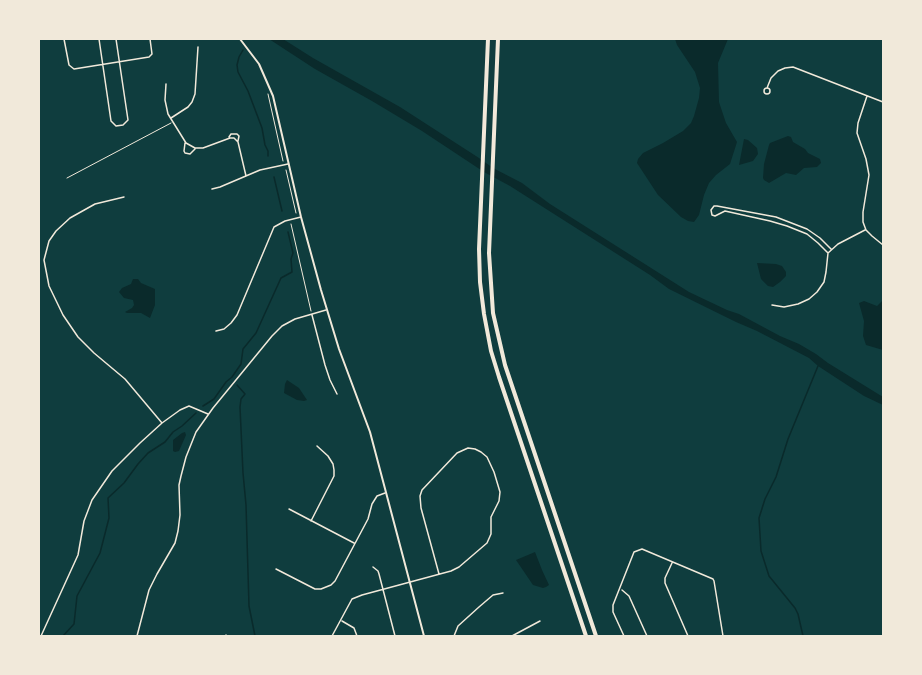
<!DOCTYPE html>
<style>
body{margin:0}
#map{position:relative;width:922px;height:675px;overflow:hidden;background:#0f3d3e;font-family:Karla,sans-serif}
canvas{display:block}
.frame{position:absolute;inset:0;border:40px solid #f1e9da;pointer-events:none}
</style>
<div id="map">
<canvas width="922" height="675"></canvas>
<div class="frame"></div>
</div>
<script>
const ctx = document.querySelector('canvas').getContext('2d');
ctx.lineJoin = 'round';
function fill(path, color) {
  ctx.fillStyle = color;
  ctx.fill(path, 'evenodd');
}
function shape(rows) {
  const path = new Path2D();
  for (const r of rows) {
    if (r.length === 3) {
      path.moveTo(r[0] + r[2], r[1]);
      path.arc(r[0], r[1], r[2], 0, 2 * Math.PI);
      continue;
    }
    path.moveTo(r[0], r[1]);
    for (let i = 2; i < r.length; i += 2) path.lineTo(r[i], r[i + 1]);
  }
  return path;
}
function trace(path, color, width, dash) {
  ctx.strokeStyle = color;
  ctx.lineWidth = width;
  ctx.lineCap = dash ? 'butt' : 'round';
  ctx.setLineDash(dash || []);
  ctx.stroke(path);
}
fill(shape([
 [269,39,283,39,313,58,400,107,479,158,493,168,522,183,550,204,689,292,727,310,739,314,780,336,799,344,816,354,828,363,883,397,883,405,864,396,818,366,809,358,757,331,736,322,669,289,650,275,510,186,484,172,422,131,372,101,315,69],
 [675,39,728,39,718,63,719,102,726,123,737,142,730,164,716,175,709,183,704,195,699,215,694,222,688,221,681,217,658,195,637,163,638,159,643,153,663,143,683,131,691,123,694,116,699,98,700,88,695,72,677,45],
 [788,136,791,137,793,142,805,149,808,153,820,159,821,163,817,167,804,168,796,175,786,173,769,183,764,180,763,178,764,164,769,145,770,143],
 [744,139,748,140,757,148,758,154,753,161,739,165],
 [757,263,776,264,782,266,786,272,786,276,780,282,773,287,768,286,761,279],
 [133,279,138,279,141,283,155,289,155,305,150,318,141,313,127,313,125,312,132,308,134,305,133,300,124,298,119,292,122,288,131,284],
 [883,300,883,350,866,345,863,336,864,321,859,303,864,301,877,306],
 [287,380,299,388,307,400,304,401,297,400,284,393,285,384],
 [185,432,186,435,179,451,175,452,173,451,173,440,182,433],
 [535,552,542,570,549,585,546,587,543,588,533,585,516,560]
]), '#0a2a2b');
trace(shape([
 [243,50,239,57,237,65,238,72,248,91,262,128,265,145,268,151,268,156],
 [274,177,282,211],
 [237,385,245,394,241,399,240,407,243,473,246,505,249,606,255,636],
 [203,406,214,399,226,382,232,377,241,364,243,349,256,333,281,278,292,272,291,259,293,253,288,232],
 [63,636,74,624,77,596,100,553,109,518,108,498,124,483,138,464,148,453,165,442,173,432,182,426,196,413],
 [803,636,798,614,795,608,769,576,761,551,759,518,765,499,776,477,788,439,818,366]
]), '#0a2a2b', 1.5);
trace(shape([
 [268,94,283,161],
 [286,170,296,213],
 [291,224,311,311]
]), '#f1e9da', 1);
trace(shape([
 [67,178,171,123]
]), '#f1e9da', 1);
trace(shape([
 [64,39,69,65,74,69,149,57,152,54,150,39],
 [99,39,111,121,116,126,123,125,128,120,116,39],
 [166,84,165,100,168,114,186,143,195,148,203,148,230,138,234,138,238,142,246,176],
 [767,91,3],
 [767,88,771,78,778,71,785,68,793,67,883,102],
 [867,96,858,123,857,133,866,159,869,175,863,212,863,222,866,230,872,236,883,245],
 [171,118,188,107,192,102,195,94,198,47],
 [229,137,231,134,237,134,239,136,238,141],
 [185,143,184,151,185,153,190,154,195,149],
 [212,189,220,187,260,170,288,164],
 [124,197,95,204,70,218,56,231,49,241,44,260,49,286,63,315,78,337,94,353,125,379,162,423],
 [828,253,818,243,807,234,787,226,770,221,725,211,715,216,712,215,711,210,714,206,717,206,776,217,807,229,820,238,831,249],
 [772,305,784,307,798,304,809,299,817,292,824,282,826,272,828,253,838,244,865,230],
 [312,315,325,365,330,380,337,394],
 [216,331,224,329,231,323,237,315,274,227,285,221,301,217],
 [289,509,354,543],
 [311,521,334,476,334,470,333,464,328,456,317,446],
 [672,563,665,578,665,583,688,636],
 [373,567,378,571,379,574,395,636],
 [276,569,315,589,321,589,331,585,335,581,368,519,372,504,377,496,385,493],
 [622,590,629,596,647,636],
 [342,621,354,628,357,636],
 [226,635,226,636],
 [41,636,78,555,84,521,92,500,112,471,140,443,162,423,180,410,189,406,208,414],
 [137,636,149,590,157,574,175,543,178,531,180,515,179,485,181,476,186,457,196,432,213,408,272,336,282,326,295,319,326,310],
 [332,636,352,599,362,595,451,571,459,567,487,543,491,534,491,517,499,501,500,492,494,472,487,457,481,452,475,449,468,448,457,453,422,490,420,496,421,508,439,574],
 [454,636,458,626,479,607,493,595,503,593],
 [512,636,540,621],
 [624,636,613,612,613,605,634,552,642,549,713,579,714,581,723,636]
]), '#f1e9da', 1.5);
trace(shape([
 [240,39,259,64,273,96,301,217,321,290,339,349,370,432,424,636]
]), '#f1e9da', 2);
trace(shape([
 [488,39,479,249,480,282,484,314,491,351,499,377,586,636],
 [498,39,489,253,493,313,505,365,596,636]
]), '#f1e9da', 4);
</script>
